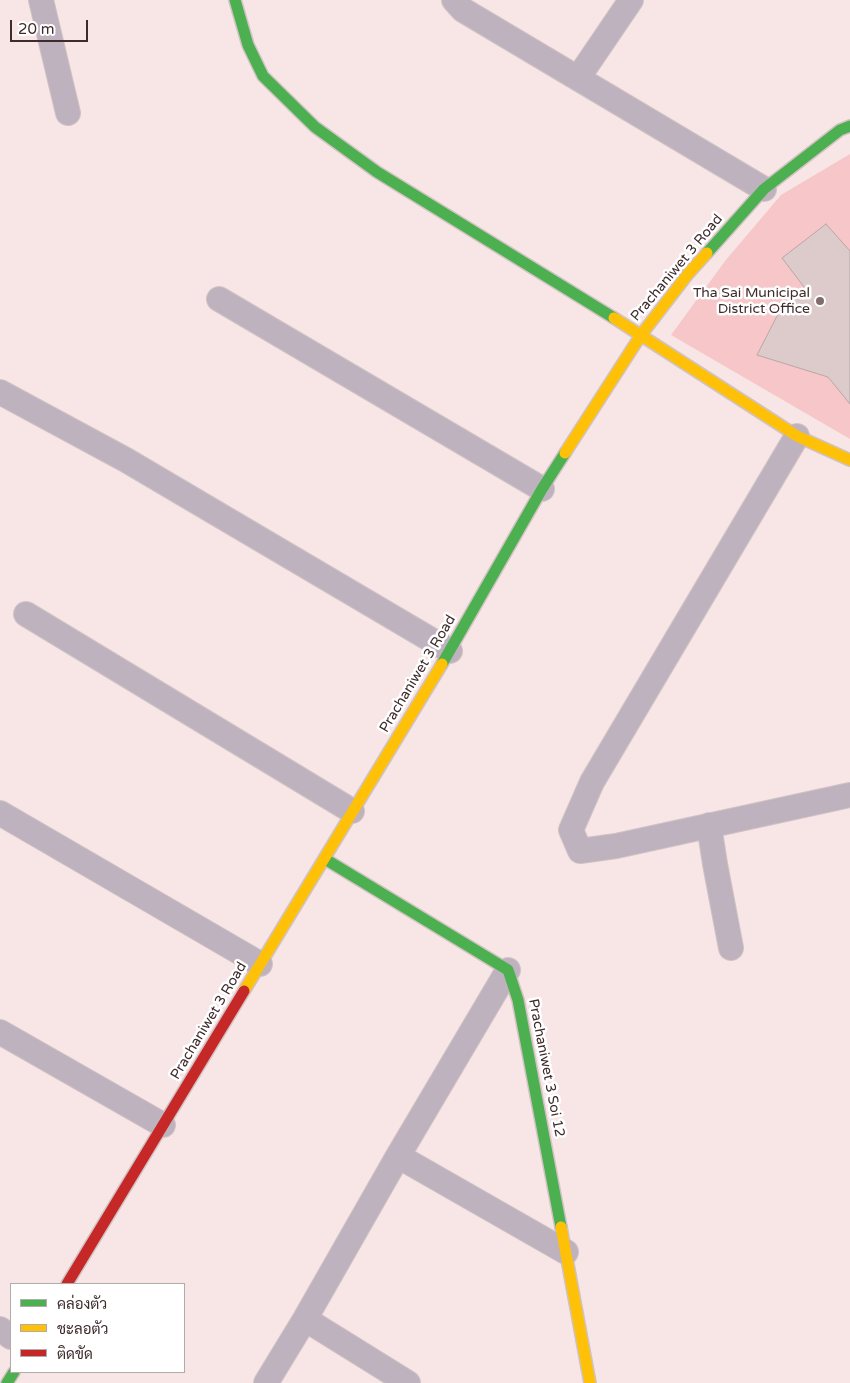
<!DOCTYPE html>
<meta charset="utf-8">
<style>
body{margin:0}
#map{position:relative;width:850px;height:1383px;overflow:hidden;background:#f8e6e7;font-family:"Varela Round",Sarabun,sans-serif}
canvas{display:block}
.legend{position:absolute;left:10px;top:1283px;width:175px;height:90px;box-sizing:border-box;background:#fff;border:1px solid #b2aaab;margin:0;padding:6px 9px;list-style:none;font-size:15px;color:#3f2b2c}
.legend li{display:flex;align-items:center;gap:10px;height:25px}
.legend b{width:25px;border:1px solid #b2aaab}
.scale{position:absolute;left:10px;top:20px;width:78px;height:22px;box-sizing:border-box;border:2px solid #3f2b2c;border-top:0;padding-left:6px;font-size:15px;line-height:18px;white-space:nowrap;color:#3f2b2c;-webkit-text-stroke:4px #fff;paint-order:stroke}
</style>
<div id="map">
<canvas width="850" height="1383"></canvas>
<ul class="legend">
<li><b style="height:6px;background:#4caf50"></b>คล่องตัว</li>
<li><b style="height:6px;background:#ffc107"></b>ชะลอตัว</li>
<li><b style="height:6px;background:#c62828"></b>ติดขัด</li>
</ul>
<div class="scale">20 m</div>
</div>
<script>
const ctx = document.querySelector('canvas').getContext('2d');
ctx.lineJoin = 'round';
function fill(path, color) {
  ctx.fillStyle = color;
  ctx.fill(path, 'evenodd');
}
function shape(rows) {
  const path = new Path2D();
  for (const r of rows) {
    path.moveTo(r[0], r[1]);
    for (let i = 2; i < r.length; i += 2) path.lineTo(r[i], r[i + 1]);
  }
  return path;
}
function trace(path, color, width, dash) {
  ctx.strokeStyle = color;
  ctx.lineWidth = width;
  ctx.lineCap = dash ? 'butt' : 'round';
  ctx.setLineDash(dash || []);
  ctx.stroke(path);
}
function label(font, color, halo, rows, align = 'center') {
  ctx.font = font + ' "Varela Round",sans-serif';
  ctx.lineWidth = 5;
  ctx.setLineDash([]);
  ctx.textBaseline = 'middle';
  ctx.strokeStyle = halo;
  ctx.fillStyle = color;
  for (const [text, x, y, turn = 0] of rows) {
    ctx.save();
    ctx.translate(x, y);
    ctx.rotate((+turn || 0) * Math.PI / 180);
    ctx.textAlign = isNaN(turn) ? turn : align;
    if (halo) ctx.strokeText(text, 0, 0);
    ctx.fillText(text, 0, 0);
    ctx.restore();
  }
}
fill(shape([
 [850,154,850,439,671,335,725,261,781,195]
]), '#f6c6c9');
const building = shape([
 [826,224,850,251,850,404,828,377,757,355,777,316,804,287,782,258,826,224]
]);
fill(building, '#ddcbcc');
trace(building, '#b8a8a8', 1);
const street = shape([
 [41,0,68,113],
 [454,0,463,10,764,189],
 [578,78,631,0],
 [219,299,542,489],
 [0,392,126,460,450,651],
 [797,436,592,782,571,830,580,851,616,846,850,795],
 [26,614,352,811],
 [0,813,260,964],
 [709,825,715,864,731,948],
 [0,1032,163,1125],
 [398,1156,566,1252],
 [305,1319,408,1383],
 [0,1329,11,1337],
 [266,1383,305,1319,398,1156,508,970]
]);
const fast = shape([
 [235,0,248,45,263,76,315,127,377,172,614,318],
 [707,253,764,189,840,130,850,126],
 [442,664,542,489,565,453],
 [325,859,508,970,518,1000,561,1227],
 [7,1383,14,1372]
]);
const slow = shape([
 [614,318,797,436,850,460],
 [565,453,641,335,688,274,707,253],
 [244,991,442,664],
 [561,1227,590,1383]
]);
const jam = shape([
 [67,1284,244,991]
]);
trace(street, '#d1c2c3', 26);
trace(fast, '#d1c2c3', 14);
trace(slow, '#d1c2c3', 14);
trace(jam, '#d1c2c3', 14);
trace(street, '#beb2bf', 24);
trace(fast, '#4caf50', 11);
trace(slow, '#ffc107', 11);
trace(jam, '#c62828', 11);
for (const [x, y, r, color] of [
 [820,301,5,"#806c6d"]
]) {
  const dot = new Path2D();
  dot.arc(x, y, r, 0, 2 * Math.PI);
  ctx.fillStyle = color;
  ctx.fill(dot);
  trace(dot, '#fff', 2);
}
label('14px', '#3f2b2c', '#fff', [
 ["Prachaniwet 3 Road",677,268,-50],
 ["Prachaniwet 3 Road",418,674,-59],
 ["Prachaniwet 3 Road",209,1021,-59],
 ["Prachaniwet 3 Soi 12",546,1068,79]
]);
label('14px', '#3f2b2c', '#fff', [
 ["Tha Sai Municipal",810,293],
 ["District Office",810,309]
], 'right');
</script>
